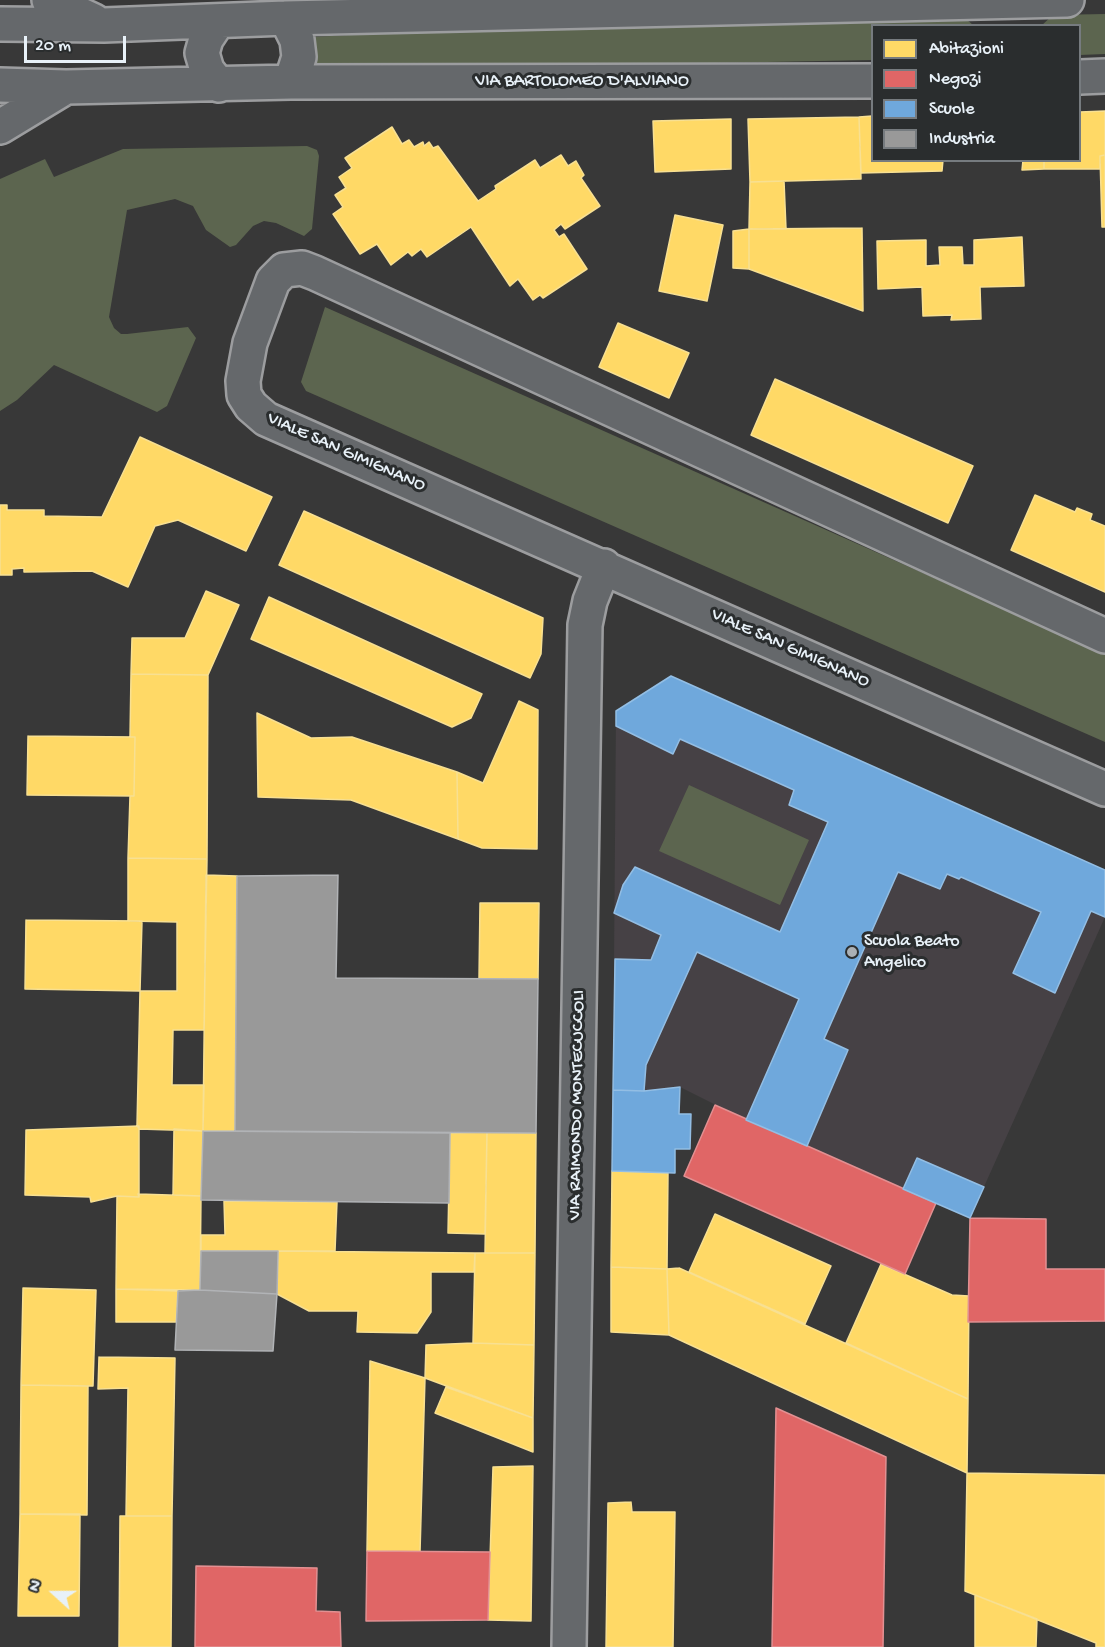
<!DOCTYPE html>
<style>
body{margin:0}
#map{position:relative;width:1105px;height:1647px;overflow:hidden;background:#383838;font-family:"Gochi Hand",sans-serif}
canvas{display:block}
.legend{position:absolute;left:871px;top:24px;width:210px;height:138px;box-sizing:border-box;background:#2a2d2e;border:2px solid #767b7f;margin:0;padding:8px 10px;list-style:none;font-size:18px;color:#e8f1f8}
.legend li{display:flex;align-items:center;gap:12px;height:30px}
.legend b{width:30px;border:2px solid #767b7f}
.north{position:absolute;left:24px;top:1563px;width:60px;height:60px;-webkit-text-stroke:4px #2a2d2e;paint-order:stroke;rotate:291deg;font-size:16px;font-weight:700;line-height:24px;text-align:center;color:#e8f1f8}
.north::after{content:'';display:block;margin:auto;width:21px;height:27px;background:#e8f1f8;clip-path:polygon(50% 0,100% 100%,50% 72%,0 100%)}
.scale{position:absolute;left:24px;top:36px;width:102px;height:27px;box-sizing:border-box;border:3px solid #e8f1f8;border-top:0;padding-left:8px;font-size:18px;line-height:21px;white-space:nowrap;color:#e8f1f8;-webkit-text-stroke:4px #2a2d2e;paint-order:stroke}
</style>
<div id="map">
<canvas width="1105" height="1647"></canvas>
<ul class="legend">
<li><b style="height:16px;background:#ffd966"></b>Abitazioni</li>
<li><b style="height:16px;background:#e06666"></b>Negozi</li>
<li><b style="height:16px;background:#6fa8dc"></b>Scuole</li>
<li><b style="height:16px;background:#999"></b>Industria</li>
</ul>
<div class="north">N</div>
<div class="scale">20 m</div>
</div>
<script>
const ctx = document.querySelector('canvas').getContext('2d');
ctx.lineJoin = 'round';
function fill(path, color) {
  ctx.fillStyle = color;
  ctx.fill(path, 'evenodd');
}
function shape(rows) {
  const path = new Path2D();
  for (const r of rows) {
    path.moveTo(r[0], r[1]);
    for (let i = 2; i < r.length; i += 2) path.lineTo(r[i], r[i + 1]);
  }
  return path;
}
function trace(path, color, width, dash) {
  ctx.strokeStyle = color;
  ctx.lineWidth = width;
  ctx.lineCap = dash ? 'butt' : 'round';
  ctx.setLineDash(dash || []);
  ctx.stroke(path);
}
function label(font, color, halo, rows, align = 'center') {
  ctx.font = font + ' "Gochi Hand",sans-serif';
  ctx.lineWidth = 6;
  ctx.setLineDash([]);
  ctx.textBaseline = 'middle';
  ctx.strokeStyle = halo;
  ctx.fillStyle = color;
  for (const [text, x, y, turn = 0] of rows) {
    ctx.save();
    ctx.translate(x, y);
    ctx.rotate((+turn || 0) * Math.PI / 180);
    ctx.textAlign = isNaN(turn) ? turn : align;
    if (halo) ctx.strokeText(text, 0, 0);
    ctx.fillText(text, 0, 0);
    ctx.restore();
  }
}
fill(shape([
 [671,676,1105,870,1105,917,970,1218,746,1120,680,1087,644,1091,613,1090,616,711]
]), '#464145');
fill(shape([
 [1105,14,1105,54,1080,55,1080,26,1041,26,1053,15],
 [966,19,973,25,872,26,872,60,507,67,311,67,311,37,507,27],
 [307,146,317,150,319,156,312,229,304,236,276,223,264,221,253,226,236,245,230,247,206,230,193,206,175,199,127,210,109,317,114,328,121,334,127,334,188,327,196,338,167,406,157,412,54,365,17,400,0,411,0,179,45,159,54,177,123,149],
 [325,307,1105,654,1105,742,306,391,301,382],
 [689,785,809,840,780,905,659,851]
]), '#5c654f');
const homes = shape([
 [1105,111,1105,155,1100,156,1100,169,1044,169,1044,160,1080,160,1080,112,1105,111],
 [872,116,872,160,943,160,942,171,861,173,859,117,872,116],
 [859,117,861,179,750,182,748,119,859,117],
 [731,119,731,169,655,172,653,121,731,119],
 [392,127,402,144,409,140,414,147,423,142,424,146,429,142,433,148,438,146,478,201,496,189,495,186,535,160,540,168,561,155,568,166,576,161,584,175,581,178,600,206,565,229,561,224,554,230,559,237,564,234,587,269,543,298,540,295,533,300,518,279,510,286,471,227,427,257,421,249,412,256,408,252,391,265,377,244,360,254,333,214,343,207,335,195,346,188,339,177,352,168,345,158,392,127],
 [1105,155,1105,227,1102,227,1100,156,1105,155],
 [1023,160,1044,160,1044,169,1022,170,1023,160],
 [784,181,786,229,749,229,750,182,784,181],
 [675,215,723,225,707,301,659,291,675,215],
 [862,228,863,311,749,269,749,229,862,228],
 [749,229,749,269,733,268,733,231,749,229],
 [1022,237,1024,286,980,287,981,319,951,320,952,315,923,316,922,287,878,289,877,241,926,240,926,266,940,265,939,247,962,247,963,265,974,265,974,240,1022,237],
 [618,323,689,353,669,398,599,367,618,323],
 [775,379,973,466,948,523,751,435,775,379],
 [140,437,272,497,246,551,178,520,155,526,128,587,92,571,24,572,24,568,12,569,12,575,0,575,0,505,7,505,7,510,44,510,44,516,102,517,140,437],
 [1035,495,1075,512,1077,508,1092,514,1090,520,1105,526,1105,592,1011,550,1035,495],
 [304,511,543,618,541,654,530,678,279,565,304,511],
 [206,591,239,605,208,675,131,674,132,638,185,638,206,591],
 [269,597,482,694,471,718,452,727,251,639,269,597],
 [131,674,208,675,207,859,128,858,130,796,134,796,135,737,130,737,131,674],
 [519,701,538,710,537,849,482,848,458,839,457,772,483,783,519,701],
 [257,713,311,738,352,737,457,772,458,839,351,800,258,797,257,713],
 [28,736,135,737,134,796,27,795,28,736],
 [128,858,207,859,204,1030,173,1030,172,1085,204,1085,203,1131,139,1129,137,1125,140,991,177,991,177,922,128,921,128,858],
 [206,875,237,876,235,1131,203,1131,206,875],
 [480,903,539,903,538,979,479,979,480,903],
 [26,920,142,921,140,991,25,989,26,920],
 [139,1126,139,1197,117,1196,91,1202,90,1197,25,1195,26,1130,139,1126],
 [174,1129,203,1131,201,1196,173,1195,174,1129],
 [487,1132,485,1234,448,1233,450,1133,487,1132],
 [487,1132,536,1133,535,1253,485,1253,487,1132],
 [612,1171,668,1173,667,1269,611,1267,612,1171],
 [138,1194,201,1196,200,1290,116,1289,117,1196,139,1197,138,1194],
 [224,1201,337,1202,335,1251,201,1251,201,1235,225,1235,224,1201],
 [715,1214,831,1266,805,1324,689,1272,715,1214],
 [278,1251,475,1253,474,1272,431,1272,431,1312,417,1333,357,1332,358,1311,309,1311,277,1294,278,1251],
 [475,1253,535,1253,534,1345,473,1343,475,1253],
 [881,1264,952,1295,969,1296,968,1399,846,1343,881,1264],
 [611,1267,667,1269,669,1335,611,1332,611,1267],
 [679,1268,968,1399,967,1473,669,1335,667,1269,679,1268],
 [23,1288,96,1290,93,1386,21,1385,23,1288],
 [116,1289,178,1291,176,1322,116,1322,116,1289],
 [473,1343,534,1345,533,1418,425,1378,426,1345,473,1343],
 [99,1357,175,1358,172,1516,126,1516,128,1388,98,1389,99,1357],
 [370,1361,425,1378,420,1552,367,1551,370,1361],
 [21,1385,88,1386,87,1515,20,1514,21,1385],
 [446,1387,533,1418,533,1452,435,1413,446,1387],
 [533,1466,531,1621,488,1620,493,1467,533,1466],
 [967,1473,1105,1475,1105,1647,1096,1647,1096,1643,965,1591,967,1473],
 [631,1502,632,1512,675,1512,673,1647,606,1647,608,1503,631,1502],
 [20,1514,80,1514,79,1616,18,1616,20,1514],
 [120,1516,172,1516,171,1647,119,1647,120,1516],
 [975,1595,1037,1619,1036,1647,975,1647,975,1595]
]);
fill(homes, '#ffd966');
trace(homes, '#f8e092', 1.5);
const shops = shape([
 [715,1105,936,1203,905,1274,684,1176,715,1105],
 [970,1218,1046,1219,1046,1269,1105,1269,1105,1321,968,1322,970,1218],
 [776,1408,886,1457,883,1647,772,1647,776,1408],
 [367,1551,490,1552,488,1620,366,1621,367,1551],
 [196,1566,317,1568,316,1611,340,1612,341,1647,195,1647,196,1566]
]);
fill(shops, '#e06666');
trace(shops, '#e29092', 1.5);
const schools = shape([
 [671,676,1105,870,1105,917,1091,911,1055,993,1013,973,1041,912,961,877,959,879,947,874,940,889,898,872,824,1039,848,1050,807,1146,746,1120,799,999,697,952,646,1065,644,1091,613,1090,615,959,651,960,661,935,614,913,623,885,635,867,780,932,828,822,789,805,794,790,680,739,673,754,616,726,616,711,671,676],
 [680,1087,679,1114,691,1114,690,1149,675,1149,675,1173,612,1171,613,1090,644,1091,680,1087],
 [917,1158,984,1187,970,1218,903,1189,917,1158]
]);
fill(schools, '#6fa8dc');
trace(schools, '#93bee4', 1.5);
const industry = shape([
 [338,875,336,978,538,979,536,1133,235,1131,237,876,338,875],
 [203,1131,450,1133,449,1203,201,1200,203,1131],
 [201,1251,278,1251,277,1294,200,1290,201,1251],
 [200,1290,277,1294,273,1351,175,1350,178,1291,200,1290]
]);
fill(industry, '#999');
trace(industry, '#b1b3b6', 1.5);
const minor = shape([
 [1105,636,315,273,302,268,284,270,273,281,250,343,243,381,244,395,251,406,266,419,1105,789],
 [569,1647,585,625,590,601,604,566]
]);
const major = shape([
 [49,0,94,21],
 [286,18,297,40,299,57,291,82],
 [218,21,206,39,202,53,207,70,219,85],
 [0,24,104,25,286,18,1067,0],
 [1080,77,1105,76],
 [0,85,66,87,291,82,872,81],
 [0,127,66,87]
]);
trace(minor, '#9c9d9f', 38);
trace(major, '#9c9d9f', 38);
trace(minor, '#65686b', 33);
trace(major, '#65686b', 33);
for (const [x, y, r, color] of [
 [852,952,6,"#aab0b5"]
]) {
  const dot = new Path2D();
  dot.arc(x, y, r, 0, 2 * Math.PI);
  ctx.fillStyle = color;
  ctx.fill(dot);
  trace(dot, '#2a2d2e', 2);
}
label('18px', '#e8f1f8', '#2a2d2e', [
 ["VIA BARTOLOMEO D'ALVIANO",582,82],
 ["VIALE SAN GIMIGNANO",346,453,24],
 ["VIALE SAN GIMIGNANO",790,649,24],
 ["VIA RAIMONDO MONTECUCCOLI",578,1105,-89]
]);
label('18px', '#e8f1f8', '#2a2d2e', [
 ["Scuola Beato",864,942],
 ["Angelico",864,963]
], 'left');
</script>
